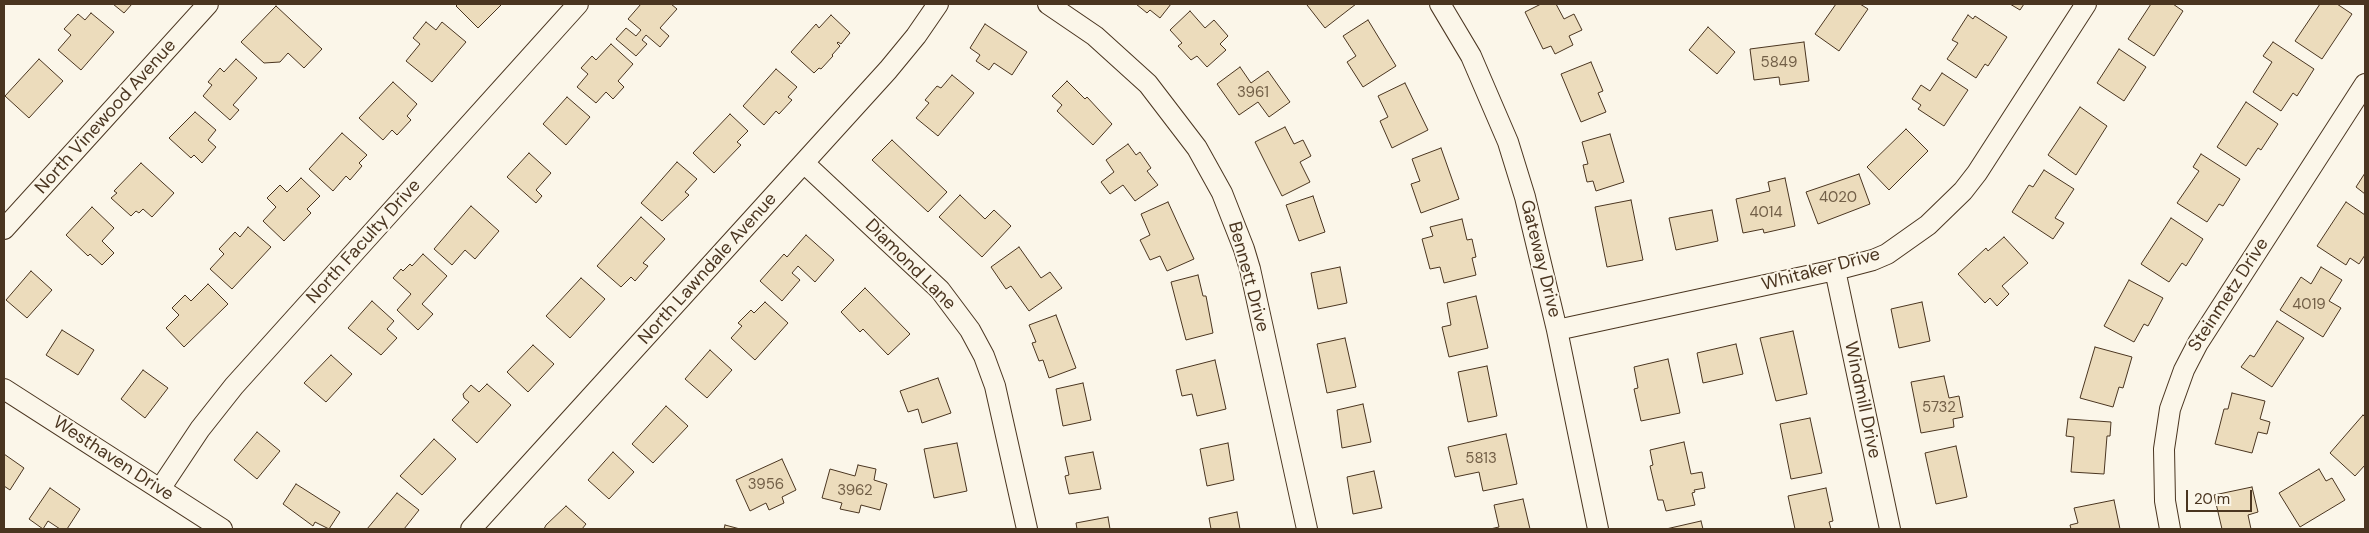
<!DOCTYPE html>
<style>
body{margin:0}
#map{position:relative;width:2369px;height:533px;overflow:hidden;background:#fbf6e9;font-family:"DM Sans",sans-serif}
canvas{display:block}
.frame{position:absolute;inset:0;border:5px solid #4a3520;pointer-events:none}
.scale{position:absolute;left:2186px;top:490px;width:66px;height:22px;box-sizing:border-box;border:2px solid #4a3520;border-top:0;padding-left:6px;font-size:15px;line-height:18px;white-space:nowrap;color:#4a3520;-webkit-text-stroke:4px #fbf6e9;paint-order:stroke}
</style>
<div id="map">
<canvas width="2369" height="533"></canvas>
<div class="frame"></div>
<div class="scale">20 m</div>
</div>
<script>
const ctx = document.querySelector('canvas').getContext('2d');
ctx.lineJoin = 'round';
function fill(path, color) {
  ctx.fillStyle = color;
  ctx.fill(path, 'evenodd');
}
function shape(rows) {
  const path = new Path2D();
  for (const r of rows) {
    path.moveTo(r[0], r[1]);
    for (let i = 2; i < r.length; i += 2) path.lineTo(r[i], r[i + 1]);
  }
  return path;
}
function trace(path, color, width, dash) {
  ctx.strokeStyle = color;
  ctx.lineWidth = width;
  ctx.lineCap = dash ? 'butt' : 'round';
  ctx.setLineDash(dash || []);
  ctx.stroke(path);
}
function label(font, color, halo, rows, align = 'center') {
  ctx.font = font + ' "DM Sans",sans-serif';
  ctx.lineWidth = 4;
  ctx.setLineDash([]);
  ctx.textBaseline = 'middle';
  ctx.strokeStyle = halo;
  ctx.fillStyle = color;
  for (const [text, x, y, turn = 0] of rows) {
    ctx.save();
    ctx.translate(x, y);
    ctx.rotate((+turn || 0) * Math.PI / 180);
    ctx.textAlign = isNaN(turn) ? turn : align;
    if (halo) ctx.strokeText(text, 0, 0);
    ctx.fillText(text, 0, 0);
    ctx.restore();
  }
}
const building = shape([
 [113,4,132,4,124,13,113,4],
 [458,4,502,4,478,28,456,6,458,4],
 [641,4,671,4,677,9,660,28,669,36,660,47,646,35,642,40,647,44,636,56,616,39,626,28,636,36,641,30,628,19,641,4],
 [1136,4,1171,4,1160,18,1150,10,1147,13,1136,4],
 [1308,4,1356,4,1325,28,1307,5,1308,4],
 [1541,4,1556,4,1564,19,1574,14,1582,30,1569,36,1573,45,1555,54,1551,46,1543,49,1525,12,1541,4],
 [1836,4,1860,4,1868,9,1839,51,1815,34,1836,4],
 [2010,4,2024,4,2020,10,2010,4],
 [2151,4,2173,4,2183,11,2154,56,2128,39,2151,4],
 [2320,4,2337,4,2352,14,2322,59,2295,41,2320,4],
 [276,6,322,49,304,68,288,53,280,62,264,63,241,42,276,6],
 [1190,11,1205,28,1214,20,1228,36,1220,44,1226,50,1207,67,1197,56,1191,60,1178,46,1182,43,1170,30,1190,11],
 [91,13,114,32,81,70,58,50,71,35,64,29,78,14,85,20,91,13],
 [831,15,850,33,841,44,838,42,837,43,840,46,832,55,833,56,821,69,819,68,814,73,791,52,816,24,819,28,831,15],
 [1968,15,1973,19,1975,16,2007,37,1988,66,1985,64,1976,78,1947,59,1958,43,1952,40,1968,15],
 [1368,20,1396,66,1363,87,1347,62,1356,56,1343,36,1368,20],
 [426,22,436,30,442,22,466,42,432,82,406,61,420,44,413,38,426,22],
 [985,24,1027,52,1012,75,994,63,989,70,976,61,980,55,970,48,985,24],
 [1708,27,1735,52,1717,74,1689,50,1708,27],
 [1804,42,1809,81,1780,85,1779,77,1754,80,1750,49,1804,42],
 [2273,42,2314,69,2297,96,2293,93,2281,111,2253,92,2272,62,2263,56,2273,42],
 [611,44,633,64,618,81,624,87,613,99,606,92,596,103,577,87,588,74,581,68,592,56,596,60,611,44],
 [2119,49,2146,67,2124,101,2097,83,2119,49],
 [39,59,63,81,29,118,5,96,39,59],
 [236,59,257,78,233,105,239,110,230,120,203,96,212,85,208,82,220,68,224,72,236,59],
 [1591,62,1603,91,1598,93,1606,112,1581,122,1561,74,1591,62],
 [1240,67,1251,83,1268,71,1290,102,1269,117,1258,102,1239,115,1217,84,1240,67],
 [776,69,797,87,788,97,792,100,779,114,776,111,764,125,743,106,776,69],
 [1942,73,1968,90,1944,126,1918,109,1921,105,1912,99,1921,85,1930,91,1942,73],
 [952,75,974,93,938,136,916,118,929,103,925,100,937,86,941,88,952,75],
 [1067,81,1085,99,1087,97,1112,124,1093,145,1057,111,1062,105,1052,96,1067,81],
 [393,82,417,104,407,116,411,120,397,135,392,130,383,140,359,118,393,82],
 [1405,83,1428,130,1392,148,1380,121,1388,117,1378,96,1405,83],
 [567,97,590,117,566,145,543,124,567,97],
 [2246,102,2278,124,2261,150,2258,148,2246,166,2217,147,2246,102],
 [2080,107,2107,126,2076,175,2048,155,2080,107],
 [195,112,216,130,208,140,216,147,202,163,194,155,191,158,169,138,195,112],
 [730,114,748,131,737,142,741,145,714,173,693,153,730,114],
 [1285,127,1294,144,1303,140,1311,156,1300,162,1310,182,1282,196,1255,142,1285,127],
 [1906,129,1928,151,1889,190,1867,167,1906,129],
 [342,133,367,155,359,163,362,166,350,180,346,176,333,191,309,169,342,133],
 [1610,134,1624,182,1596,191,1593,181,1587,182,1583,165,1588,164,1582,142,1610,134],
 [892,140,947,192,928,212,872,160,892,140],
 [1128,144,1136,155,1140,152,1151,168,1147,171,1158,185,1135,201,1123,185,1110,194,1101,182,1114,172,1106,160,1128,144],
 [1441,148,1459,199,1421,213,1411,184,1420,181,1412,159,1441,148],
 [529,153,551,173,536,190,542,196,536,203,507,177,529,153],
 [2201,154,2240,179,2223,206,2219,204,2207,222,2177,203,2199,171,2193,167,2201,154],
 [677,162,697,179,685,192,689,195,662,221,641,203,677,162],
 [141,163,174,193,152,217,143,209,139,213,136,211,131,216,111,198,117,193,114,191,141,163],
 [2044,170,2074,189,2055,218,2064,223,2053,239,2012,212,2029,185,2033,187,2044,170],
 [2365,173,2365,194,2356,187,2365,173],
 [1859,174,1870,204,1818,224,1806,192,1859,174],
 [301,178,320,196,307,209,311,213,284,241,263,221,276,207,267,198,280,185,287,192,301,178],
 [1785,178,1795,226,1764,233,1763,229,1743,233,1736,199,1770,191,1768,182,1785,178],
 [960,195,985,219,994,210,1011,226,982,257,939,217,960,195],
 [1313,196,1325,232,1299,241,1286,205,1313,196],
 [1631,200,1643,260,1607,267,1595,207,1631,200],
 [1168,202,1194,259,1167,271,1160,256,1150,260,1140,240,1150,235,1141,214,1168,202],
 [2346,202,2365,215,2365,255,2359,264,2350,258,2346,265,2317,246,2346,202],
 [471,206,499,231,475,259,465,250,452,265,434,249,471,206],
 [92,207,114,228,102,241,114,253,102,265,90,254,88,256,66,235,92,207],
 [1712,210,1718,241,1676,250,1669,218,1712,210],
 [641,217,665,239,643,263,648,266,635,281,631,277,621,287,597,266,641,217],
 [2171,218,2203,239,2186,266,2182,263,2169,282,2141,264,2171,218],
 [1462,219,1467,240,1472,239,1476,257,1472,258,1476,275,1444,283,1440,267,1430,269,1422,239,1433,236,1430,227,1462,219],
 [248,227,271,247,232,289,210,269,224,254,219,249,235,232,240,237,248,227],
 [806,235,834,260,815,282,798,266,792,273,800,280,782,301,760,281,784,254,787,257,806,235],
 [2004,237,2028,263,2002,286,2009,294,1997,306,1990,298,1985,303,1958,274,1986,248,1988,251,2004,237],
 [1019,247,1041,278,1050,272,1062,288,1029,311,1011,286,1006,289,991,267,1019,247],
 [423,254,447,276,422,304,433,314,418,330,397,310,411,294,393,278,401,269,403,271,410,264,412,266,423,254],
 [1340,267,1347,303,1318,309,1311,273,1340,267],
 [2321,267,2342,280,2329,301,2341,308,2323,337,2280,310,2301,277,2311,284,2321,267],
 [31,271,52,290,27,318,6,300,31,271],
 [1198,275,1203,296,1206,296,1213,333,1186,340,1171,282,1198,275],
 [581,278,605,299,570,338,546,316,581,278],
 [2129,280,2163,298,2148,326,2144,324,2134,342,2104,326,2129,280],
 [208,284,228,304,184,347,166,328,179,315,172,308,185,295,191,301,208,284],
 [865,288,910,334,888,355,863,329,860,332,841,312,865,288],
 [1476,296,1488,348,1449,357,1442,327,1451,325,1447,303,1476,296],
 [372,301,394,321,387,329,397,338,381,355,348,328,372,301],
 [765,302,788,323,755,360,731,338,742,326,738,323,751,310,754,313,765,302],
 [1922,302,1930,341,1899,348,1891,309,1922,302],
 [1056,315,1076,368,1049,378,1043,360,1039,361,1032,343,1036,342,1029,325,1056,315],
 [2277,321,2304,338,2272,387,2241,367,2250,355,2254,357,2277,321],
 [62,330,94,350,78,375,46,355,62,330],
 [1793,331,1807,394,1776,401,1760,338,1793,331],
 [1345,338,1356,387,1327,393,1317,344,1345,338],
 [1736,344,1743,374,1703,383,1697,353,1736,344],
 [533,345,554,364,528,392,507,372,533,345],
 [2095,347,2132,357,2123,388,2119,387,2113,407,2080,398,2095,347],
 [710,350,732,370,707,398,685,379,710,350],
 [331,355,352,374,326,402,304,383,331,355],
 [1668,359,1680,413,1641,421,1634,389,1638,388,1634,367,1668,359],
 [1215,360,1226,409,1197,416,1192,394,1182,396,1176,370,1215,360],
 [1487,366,1497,416,1468,422,1458,372,1487,366],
 [143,370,168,388,145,418,121,399,143,370],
 [1944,376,1949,398,1959,396,1963,417,1953,419,1954,427,1921,433,1911,382,1944,376],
 [938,378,951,413,922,423,918,409,908,412,900,391,938,378],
 [1083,383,1091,420,1063,426,1056,389,1083,383],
 [487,384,511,405,477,443,452,420,469,402,464,398,463,394,471,385,479,392,487,384],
 [2232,393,2265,401,2260,419,2270,422,2267,434,2258,432,2252,453,2215,444,2224,409,2228,409,2232,393],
 [1363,404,1371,442,1342,448,1337,410,1363,404],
 [666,406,688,426,653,463,632,444,666,406],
 [2363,415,2365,417,2365,465,2355,476,2330,453,2363,415],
 [1810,418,1822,473,1791,479,1780,424,1810,418],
 [2068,419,2111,422,2110,436,2107,436,2104,474,2071,472,2074,437,2066,436,2068,419],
 [257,432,280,451,257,479,234,460,257,432],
 [1506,434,1517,484,1483,491,1479,472,1455,477,1448,447,1506,434],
 [434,439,456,459,422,495,400,476,434,439],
 [1684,442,1691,474,1702,472,1705,488,1694,490,1695,492,1692,493,1695,505,1666,511,1663,500,1658,500,1650,466,1653,465,1650,450,1684,442],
 [957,443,967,491,934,498,924,449,957,443],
 [1228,443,1234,480,1207,486,1200,449,1228,443],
 [1956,446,1967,497,1936,504,1925,453,1956,446],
 [613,452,634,472,609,499,588,480,613,452],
 [1093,452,1101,489,1069,494,1065,476,1069,475,1065,457,1093,452],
 [4,454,24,468,10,490,4,486,4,454],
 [782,459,796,490,782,497,784,503,769,510,766,503,750,511,736,480,782,459],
 [858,465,876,469,874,480,887,484,880,510,861,505,859,513,840,509,842,503,822,498,830,469,855,476,858,465],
 [2319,469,2326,481,2332,478,2345,500,2300,527,2279,493,2319,469],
 [1374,471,1382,508,1353,514,1347,477,1374,471],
 [296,484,340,512,329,529,315,522,313,526,283,504,296,484],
 [2252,487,2258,512,2248,515,2251,529,2222,529,2214,495,2252,487],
 [50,488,80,509,67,529,60,529,48,521,43,529,29,519,50,488],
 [1826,488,1833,521,1829,522,1831,529,1795,529,1788,496,1826,488],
 [397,493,419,510,404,529,367,529,397,493],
 [1523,499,1530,529,1490,529,1499,527,1494,505,1523,499],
 [2114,500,2120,529,2071,529,2070,525,2078,523,2074,508,2114,500],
 [566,506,586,524,582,529,544,529,546,525,566,506],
 [1237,512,1240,529,1211,529,1209,518,1237,512],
 [1108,517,1110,529,1077,529,1076,523,1108,517],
 [1701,521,1703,529,1666,529,1701,521],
 [725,525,740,529,724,529,725,525]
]);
fill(building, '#ecdcbc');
trace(building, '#4a3520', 1);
const minor = shape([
 [1048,4,1095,36,1148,84,1197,148,1222,193,1244,249,1250,269,1307,529],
 [1440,4,1471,56,1508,142,1525,197,1557,330,1598,529],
 [804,163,940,290,970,330,984,356,995,386,1027,529],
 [4,229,208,4],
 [1835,270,1890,529],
 [1557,330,1835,270,1873,260,1887,254,1928,225,1963,191,1977,173,2086,4],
 [4,389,222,529],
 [160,489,200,429,234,386,578,4],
 [471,529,888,70,916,36,938,4],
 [2170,529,2165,501,2164,449,2170,409,2184,370,2198,343,2365,84]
]);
trace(minor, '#4a3520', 22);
trace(minor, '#fbf6e9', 20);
label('15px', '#725f47', null, [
 ["5849",1779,63],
 ["3961",1253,93],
 ["4020",1838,198],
 ["4014",1766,213],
 ["4019",2309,305],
 ["5732",1939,408],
 ["5813",1481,459],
 ["3956",766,485],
 ["3962",855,491]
]);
label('18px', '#4a3520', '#fbf6e9', [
 ["North Vinewood Avenue",106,117,-48],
 ["North Faculty Drive",364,242,-48],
 ["Gateway Drive",1540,259,76],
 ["Diamond Lane",910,265,45],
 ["North Lawndale Avenue",708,269,-48],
 ["Whitaker Drive",1821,270,-15],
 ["Bennett Drive",1248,277,75],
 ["Steinmetz Drive",2229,295,-57],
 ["Windmill Drive",1862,400,78],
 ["Westhaven Drive",113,459,33]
]);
</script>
